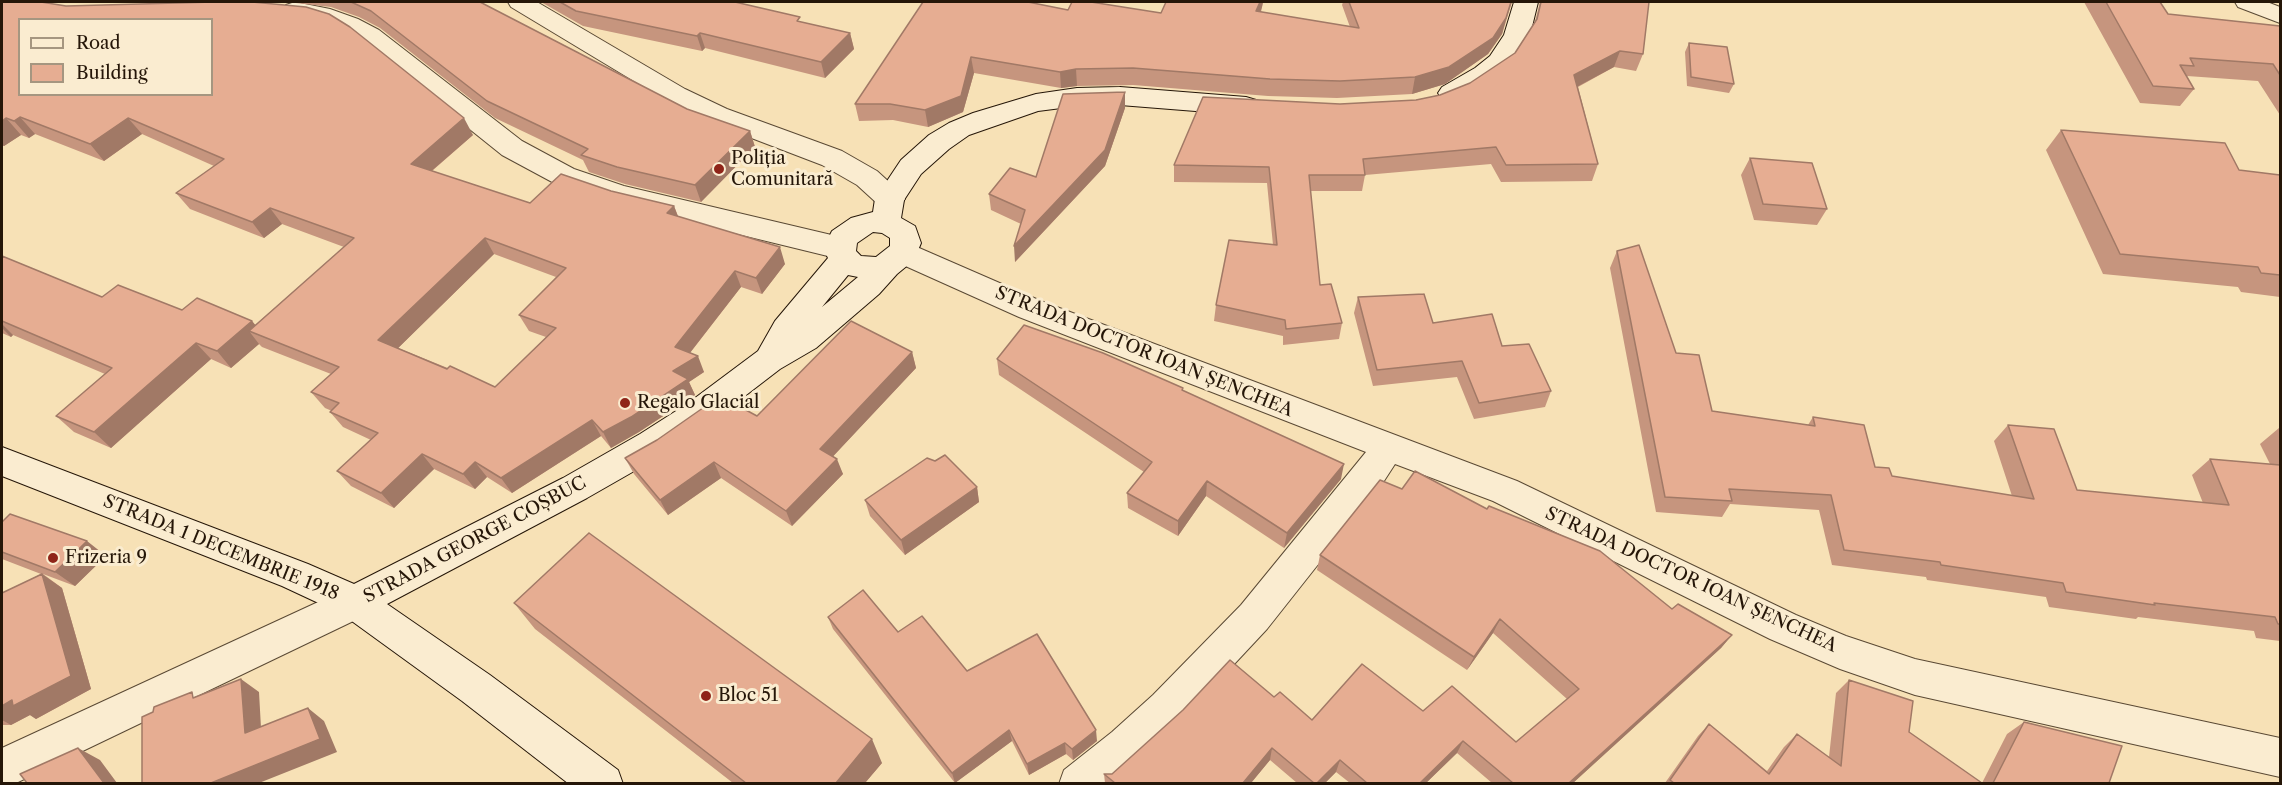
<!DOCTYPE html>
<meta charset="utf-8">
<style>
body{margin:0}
#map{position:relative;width:2282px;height:785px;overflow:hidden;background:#f7e1b6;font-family:"Libre Caslon Text",serif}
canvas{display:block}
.frame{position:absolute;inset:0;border:3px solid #251608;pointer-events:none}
.legend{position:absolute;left:18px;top:18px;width:195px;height:78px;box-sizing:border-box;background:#faecd0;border:2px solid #a59680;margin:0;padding:8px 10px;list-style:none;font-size:18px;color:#251608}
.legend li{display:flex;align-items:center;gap:12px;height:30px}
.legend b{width:30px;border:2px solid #a59680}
</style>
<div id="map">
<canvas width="2282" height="785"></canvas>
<div class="frame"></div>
<ul class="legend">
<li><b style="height:8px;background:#faecd0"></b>Road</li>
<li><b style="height:16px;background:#e6ad92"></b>Building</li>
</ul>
</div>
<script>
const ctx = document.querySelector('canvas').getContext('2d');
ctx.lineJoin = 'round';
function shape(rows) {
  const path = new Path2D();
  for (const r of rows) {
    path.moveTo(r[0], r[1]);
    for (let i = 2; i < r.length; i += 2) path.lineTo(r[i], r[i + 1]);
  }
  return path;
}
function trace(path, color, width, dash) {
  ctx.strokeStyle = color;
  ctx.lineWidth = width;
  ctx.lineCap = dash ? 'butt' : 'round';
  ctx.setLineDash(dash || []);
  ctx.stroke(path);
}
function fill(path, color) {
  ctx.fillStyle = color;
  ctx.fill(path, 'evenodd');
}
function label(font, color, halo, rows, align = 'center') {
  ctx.font = font + ' "Libre Caslon Text",serif';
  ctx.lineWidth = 6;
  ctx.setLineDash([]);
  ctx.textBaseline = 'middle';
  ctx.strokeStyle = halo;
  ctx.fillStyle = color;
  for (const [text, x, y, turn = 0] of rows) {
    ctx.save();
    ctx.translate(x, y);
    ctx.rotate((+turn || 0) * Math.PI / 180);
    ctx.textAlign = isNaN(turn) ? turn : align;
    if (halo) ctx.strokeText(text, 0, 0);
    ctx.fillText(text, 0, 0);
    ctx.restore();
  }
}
const street = shape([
 [295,2,330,9,358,19,379,30,522,141,574,169,624,186,840,237,851,240,855,248,851,256,840,259,619,205,554,183,502,155,361,42,340,29,316,21,286,15,282,10,286,5,295,2],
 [508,2,537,2,685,89,727,109,842,151,877,171,900,192,905,199,900,206,890,209,880,206,857,185,822,165,707,121,667,101,511,7,508,2],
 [2235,2,2267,2,2280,7,2280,23,2238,7,2235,2],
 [903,241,1041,301,1517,481,1796,615,1846,636,1915,659,2280,738,2280,777,1915,695,1840,669,1770,639,1493,501,1395,464,1384,481,1267,629,1181,721,1111,784,1059,784,1064,770,1112,732,1153,695,1241,605,1366,452,1019,317,892,260,888,252,892,244,903,241],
 [355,585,368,590,374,602,368,614,16,783,2,784,2,748,355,585]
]);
const secondary = shape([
 [1514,2,1538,2,1530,35,1508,68,1493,80,1460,99,1451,102,1442,99,1438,93,1442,87,1475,68,1490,56,1504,35,1514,2],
 [1120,87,1246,97,1256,100,1260,106,1256,112,1246,115,1120,105,1077,106,1038,111,969,135,949,149,921,174,904,200,901,218,915,226,921,243,914,260,897,274,879,294,816,348,780,369,711,422,664,454,587,498,387,604,490,675,618,770,623,784,569,784,462,701,342,614,282,586,2,476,2,447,308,564,354,584,563,478,640,434,687,404,758,351,775,321,828,258,826,254,828,239,832,231,851,218,873,212,875,199,901,160,929,135,949,123,973,113,1036,94,1077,88,1120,87],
 [873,232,882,233,890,238,890,246,876,257,861,256,856,251,857,243,873,232],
 [848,275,858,277,822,307,848,275]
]);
trace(street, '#5a4934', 2);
trace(secondary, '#251608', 2);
fill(street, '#faecd0');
fill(secondary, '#faecd0');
fill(shape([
 [2,2,473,135,432,171,530,203,611,191,674,206,678,216,785,264,762,294,741,287,690,353,704,372,689,382,695,395,639,432,611,448,601,436,512,493,487,477,475,489,434,469,394,508,351,486,337,471,371,440,343,427,330,412,332,411,325,408,311,392,331,374,262,347,259,344,231,368,211,359,111,448,74,432,56,416,105,374,13,335,11,337,2,333,2,256,102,297,252,321,255,325,344,247,282,224,264,238,190,209,176,193,214,166,142,134,104,161,35,134,29,138,21,135,4,146,2,146],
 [494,254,556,277,519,315,529,331,546,337,495,387,398,348],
 [287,2,480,2,687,109,750,131,755,147,701,202,625,184,589,172,583,160,495,118,380,28,359,17,331,7],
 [541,2,735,2,801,22,850,33,854,49,825,78,705,48,702,51,583,26],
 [1166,2,1263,2,1261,12,1350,27,1342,5,1343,2,1512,2,1502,34,1488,54,1445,84,1412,94,1337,98,1268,96,1133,85,1077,86,1061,88,974,73,963,112,928,127,893,120,859,121,855,104,1068,10,1161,13],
 [1540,2,1649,2,1643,54,1636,71,1614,67,1578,87,1598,164,1592,181,1501,182,1491,164,1365,175,1362,191,1310,191,1320,285,1342,323,1339,339,1283,345,1283,336,1214,321,1216,305,1273,245,1267,183,1174,182,1174,165,1340,104,1416,100,1440,95,1470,83,1515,53,1535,22],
 [2084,2,2160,2,2168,14,2280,26,2280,115,2258,81,2187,76,2194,89,2180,106,2140,103],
 [1689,43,1734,84,1729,93,1687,86,1685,52],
 [1125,92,1125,108,1105,166,1015,262,1021,224,991,210,989,194,1036,177],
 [2061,130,2239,170,2280,175,2280,297,2241,292,2238,287,2103,274,2046,150],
 [1750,158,1827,209,1817,225,1754,220,1741,175],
 [1617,251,1676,353,1712,411,1808,425,1813,417,1875,467,1892,476,2012,496,1994,441,2008,425,2077,490,2203,503,2192,475,2210,459,2270,464,2260,444,2279,428,2280,428,2280,641,2256,638,2254,631,2138,617,2136,619,2049,607,2046,597,1927,580,1926,577,1832,565,1819,510,1730,504,1722,517,1656,512,1610,268],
 [1358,297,1502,346,1551,391,1545,407,1474,419,1457,377,1373,386,1354,313],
 [912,352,916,368,833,456,843,474,792,526,721,478,668,515,634,474,625,458,757,416],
 [997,359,1183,388,1183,391,1341,479,1284,548,1206,496,1178,536,1128,508,1127,493,1144,472,999,375],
 [977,487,979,502,905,555,870,516,865,500],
 [2,522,106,556,75,586,43,574,62,588,91,689,36,719,30,715,11,725,2,725,2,593,41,574,2,559],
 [1320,555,1672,609,1732,635,1721,648,1573,783,1492,783,1457,753,1426,783,1350,783,1336,772,1325,783,1297,783,1270,760,1251,783,1105,783,1104,774,1112,774,1274,697,1312,720,1423,711,1516,742,1567,699,1493,633,1467,670,1317,570],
 [514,603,882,763,865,783,733,783,535,629],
 [828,617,898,632,967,671,1097,741,1073,760,1066,754,1029,775,1012,741,955,783,833,629],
 [1849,680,1909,732,1982,783,1665,783,1698,736,1709,724,1767,771,1784,747,1797,734,1829,757,1836,693],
 [2024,722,2109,783,1982,783,2007,734]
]), '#c6957e');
fill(shape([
 [1260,2,1263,2,1262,7,1255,28,1256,11],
 [1511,2,1502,34,1488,54,1445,84,1412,94,1415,77],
 [700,33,705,48,702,51,697,36],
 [850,33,854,49,825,78,821,62],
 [1620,51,1614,67,1569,91,1574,75],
 [971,57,974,73,963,112,928,127,925,110],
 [1076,69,1077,86,1061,88,1060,72],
 [1125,92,1125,108,1105,166,1015,262,1014,246],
 [20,117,35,134,29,138,14,121],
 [6,118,21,135,4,146,2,144,2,121],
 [128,118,142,134,104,161,90,144],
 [464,118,473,135,421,180,411,164],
 [750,131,755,147,701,202,695,185],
 [674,206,680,222,667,213],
 [270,208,282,224,264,238,252,222],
 [485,238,494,254,390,356,378,340],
 [780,247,785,264,762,294,756,278],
 [735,271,741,287,682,363,675,347],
 [252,321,266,338,249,331,259,344,231,368,217,351],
 [2,324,13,335,11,337,2,328],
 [196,343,211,359,111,448,94,432],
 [912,352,916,368,825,465,820,449],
 [698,356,704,372,689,382,695,395,639,432,611,448,603,432,673,371],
 [592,420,601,436,512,493,501,478],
 [422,454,434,469,394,508,381,493],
 [837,459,843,474,792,526,786,511],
 [475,462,487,477,475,489,463,474],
 [714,462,721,478,668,515,660,500],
 [1344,464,1341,479,1284,548,1287,533],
 [1207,481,1206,496,1178,536,1178,521],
 [977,487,979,502,905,555,901,540],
 [87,541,106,556,75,586,55,572],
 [42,574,62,588,91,689,36,719,30,715,11,725,2,720,2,706],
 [1500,619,1493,633,1467,670,1474,657],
 [1732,635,1721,648,1573,783,1569,783],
 [241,679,259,692,262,746,245,733],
 [308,708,324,721,337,752,259,783,211,783],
 [1009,730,1012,741,955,783,952,773],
 [1096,730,1097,741,1073,760,1072,749],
 [872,739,882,763,865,783,836,783],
 [1463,741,1457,753,1426,783,1420,783],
 [1065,743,1066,754,1029,775,1027,764],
 [78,748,100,760,117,783,104,783],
 [1272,748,1270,760,1251,783,1243,783],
 [1340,760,1336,772,1325,783,1317,783]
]), '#a17966');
const building = shape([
 [2,2,41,2,66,6,214,2,252,2,306,7,329,14,350,27,464,118,411,164,530,203,561,174,611,191,674,206,667,213,780,247,756,278,735,271,675,347,698,356,673,371,688,379,631,417,603,432,592,420,501,478,475,462,463,474,422,454,381,493,337,471,378,433,330,412,339,403,311,392,339,367,249,331,354,238,270,208,252,222,176,193,224,159,128,118,90,144,20,117,14,121,6,118,2,121,2,2],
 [20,20,212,20,212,94,20,94,20,20],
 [485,238,566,268,519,315,556,328,495,387,450,366,447,369,378,340,485,238],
 [351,2,480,2,687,109,750,131,695,185,617,167,581,155,588,149,487,101,371,11,351,2],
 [560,2,735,2,800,17,797,21,850,33,821,62,700,33,697,36,576,11,560,2],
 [923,2,1028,2,1068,10,1072,2,1091,2,1161,13,1166,2,1260,2,1256,11,1359,28,1349,2,1511,2,1506,18,1493,38,1449,67,1415,77,1340,81,1270,79,1133,68,1076,69,1060,72,971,57,961,96,925,110,890,104,855,104,923,2],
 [1541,2,1649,2,1643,54,1620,51,1574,75,1598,164,1506,165,1496,147,1363,159,1365,175,1309,175,1320,285,1331,284,1342,323,1286,329,1285,320,1216,305,1229,240,1277,245,1269,167,1174,165,1203,97,1340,104,1416,100,1440,95,1470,83,1515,53,1537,19,1541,2],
 [2106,2,2160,2,2168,14,2280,26,2280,75,2273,64,2190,58,2194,66,2180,65,2194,89,2153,86,2106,2],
 [1689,43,1727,47,1734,84,1691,77,1689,43],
 [1125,92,1105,150,1014,246,1025,210,989,194,1010,168,1036,177,1063,94,1125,92],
 [2061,130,2225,143,2239,170,2280,175,2280,275,2261,273,2258,267,2120,254,2061,130],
 [1750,158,1812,163,1827,209,1763,204,1750,158],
 [1639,245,1676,353,1699,355,1712,411,1815,426,1813,417,1864,425,1875,467,1889,468,1892,476,2034,499,2008,425,2054,429,2077,490,2229,505,2210,459,2280,465,2280,624,2278,624,2275,617,2154,603,2155,605,2066,592,2063,583,1941,565,1940,562,1844,550,1831,495,1729,489,1732,501,1665,497,1617,251,1639,245],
 [2,256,102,297,118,285,182,310,197,298,252,321,217,351,196,343,94,432,56,416,112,368,2,321,2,256],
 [1424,294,1433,323,1492,314,1502,346,1529,344,1551,391,1479,403,1462,361,1377,370,1358,297,1424,294],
 [851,321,912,352,820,449,837,459,786,511,714,462,660,500,625,458,657,440,720,396,757,416,851,321],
 [1024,325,1103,353,1183,388,1182,390,1344,464,1287,533,1207,481,1178,521,1127,493,1152,462,997,359,1024,325],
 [945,455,977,487,901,540,865,500,927,458,935,461,945,455],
 [1415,471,1487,509,1489,506,1600,551,1672,609,1678,604,1732,635,1569,783,1513,783,1463,741,1420,783,1367,783,1340,760,1317,783,1314,783,1272,748,1243,783,1115,783,1104,774,1112,774,1183,710,1230,660,1274,697,1280,692,1312,720,1362,664,1423,711,1452,686,1516,742,1579,689,1500,619,1474,657,1320,555,1380,480,1402,489,1415,471],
 [10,514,87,541,55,572,2,552,2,522,10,514],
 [589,533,872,739,836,783,746,783,514,603,589,533],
 [42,574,71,676,13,706,12,700,2,706,2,593,42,574],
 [863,590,898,632,922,616,967,671,1037,634,1096,730,1072,749,1065,743,1027,764,1009,730,952,773,828,617,863,590],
 [241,679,245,733,308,708,320,739,211,783,142,783,142,717,153,712,154,707,192,692,193,698,241,679],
 [1849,680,1913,701,1909,732,1982,783,1674,783,1670,780,1709,724,1769,774,1797,734,1841,766,1849,680],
 [2024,722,2122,746,2109,783,1993,783,2024,722],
 [78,748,104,783,27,783,20,774,78,748]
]);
fill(building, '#e6ad92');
trace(building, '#a17966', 1.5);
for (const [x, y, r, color] of [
 [719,169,6,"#8f2418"],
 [625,403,6,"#8f2418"],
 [53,558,6,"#8f2418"],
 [706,696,6,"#8f2418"]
]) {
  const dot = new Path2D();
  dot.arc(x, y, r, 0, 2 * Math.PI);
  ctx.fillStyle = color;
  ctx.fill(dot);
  trace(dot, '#faecd0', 2);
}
label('18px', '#251608', '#faecd0', [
 ["Poliția",731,159],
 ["Comunitară",731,180],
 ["Regalo Glacial",637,403],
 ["Frizeria 9",65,558],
 ["Bloc 51",718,696]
], 'left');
label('18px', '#251608', '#faecd0', [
 ["STRADA DOCTOR IOAN ȘENCHEA",1144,352,22],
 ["STRADA GEORGE COȘBUC",475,540,-28],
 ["STRADA 1 DECEMBRIE 1918",221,548,22],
 ["STRADA DOCTOR IOAN ȘENCHEA",1691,580,25]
]);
</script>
